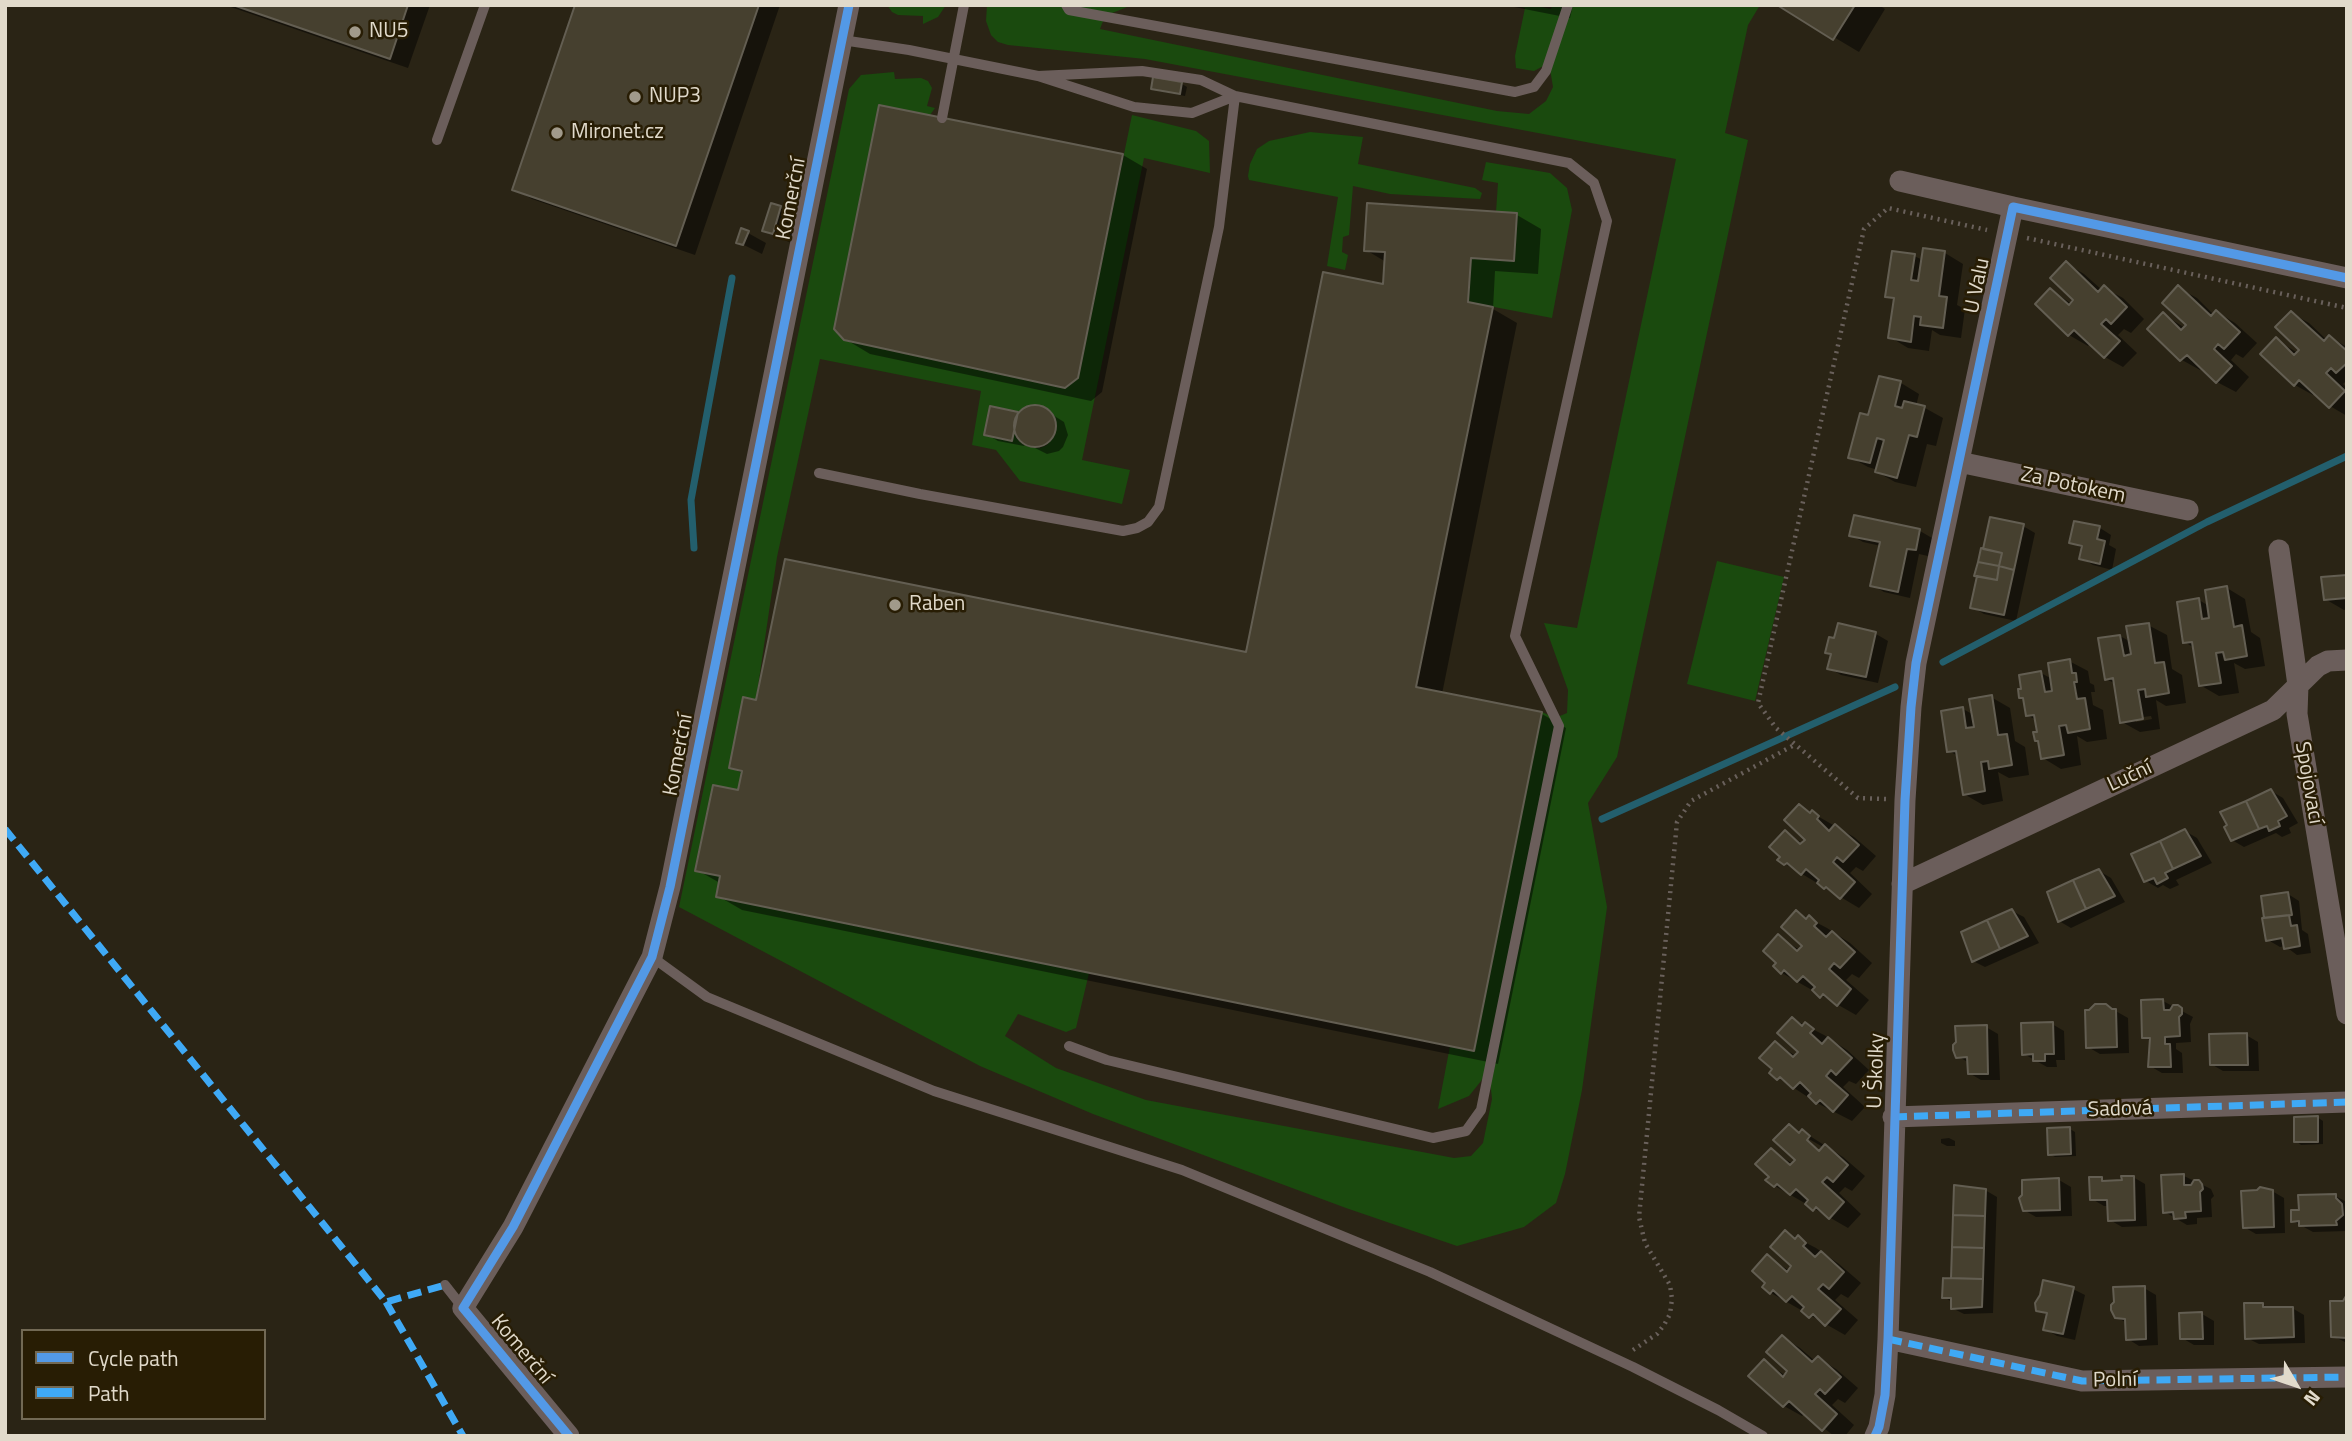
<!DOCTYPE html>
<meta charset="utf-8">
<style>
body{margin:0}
#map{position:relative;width:2352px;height:1441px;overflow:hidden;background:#2a2415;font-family:"Titillium Web",sans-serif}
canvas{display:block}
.frame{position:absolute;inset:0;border:7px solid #e1dacb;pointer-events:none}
.legend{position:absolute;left:21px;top:1329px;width:245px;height:91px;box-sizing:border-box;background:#281d04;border:2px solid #726954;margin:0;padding:9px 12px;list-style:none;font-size:21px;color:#e1dacb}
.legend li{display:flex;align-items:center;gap:14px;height:35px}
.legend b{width:35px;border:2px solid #726954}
.north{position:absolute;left:2261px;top:1350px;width:70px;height:70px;-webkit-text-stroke:5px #281d04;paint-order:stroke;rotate:129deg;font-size:19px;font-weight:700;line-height:28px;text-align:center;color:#e1dacb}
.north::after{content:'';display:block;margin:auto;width:24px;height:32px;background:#e1dacb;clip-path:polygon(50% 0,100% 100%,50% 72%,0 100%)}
</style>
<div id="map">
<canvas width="2352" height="1441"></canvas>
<div class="frame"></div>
<ul class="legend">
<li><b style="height:9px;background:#5399e6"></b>Cycle path</li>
<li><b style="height:9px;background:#3fa9f5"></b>Path</li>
</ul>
<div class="north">N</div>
</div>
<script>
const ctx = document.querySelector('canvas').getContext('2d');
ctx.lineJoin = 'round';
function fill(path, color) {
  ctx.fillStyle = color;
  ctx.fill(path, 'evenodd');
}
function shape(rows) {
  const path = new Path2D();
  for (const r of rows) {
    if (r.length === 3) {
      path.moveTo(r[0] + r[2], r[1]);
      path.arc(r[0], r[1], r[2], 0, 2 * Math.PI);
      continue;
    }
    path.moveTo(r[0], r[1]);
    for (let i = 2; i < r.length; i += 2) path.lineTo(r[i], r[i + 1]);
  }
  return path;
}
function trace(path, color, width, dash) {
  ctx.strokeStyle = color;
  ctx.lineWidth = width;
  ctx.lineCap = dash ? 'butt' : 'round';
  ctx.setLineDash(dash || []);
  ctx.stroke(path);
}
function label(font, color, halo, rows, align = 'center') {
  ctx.font = font + ' "Titillium Web",sans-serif';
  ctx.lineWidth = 5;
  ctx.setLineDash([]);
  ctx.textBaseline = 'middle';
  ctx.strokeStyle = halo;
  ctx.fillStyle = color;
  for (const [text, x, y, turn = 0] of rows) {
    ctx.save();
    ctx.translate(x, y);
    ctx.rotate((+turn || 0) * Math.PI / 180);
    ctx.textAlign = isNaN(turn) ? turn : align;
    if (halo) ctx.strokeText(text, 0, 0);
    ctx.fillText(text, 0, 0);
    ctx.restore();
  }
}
fill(shape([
 [887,5,946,5,938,17,923,24,923,16,898,15,892,12],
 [987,5,1132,5,1105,16,1100,29,1497,111,1529,114,1546,101,1553,87,1549,63,1534,71,1516,68,1515,56,1525,8,1515,5,1532,5,1551,9,1552,5,1760,5,1748,25,1725,133,1748,140,1617,757,1588,803,1607,907,1582,1090,1565,1174,1556,1203,1524,1227,1457,1246,1346,1208,1093,1114,980,1066,679,907,849,89,861,75,894,72,895,79,921,78,928,81,932,88,927,106,935,108,930,115,879,105,834,330,844,340,1065,388,1078,378,1132,115,1196,131,1209,141,1210,173,1144,158,1082,460,1130,470,1122,504,1020,481,996,450,972,445,981,391,820,359,777,557,756,700,743,698,729,767,742,771,738,790,713,785,695,871,720,876,716,897,1089,973,1076,1028,1066,1032,1018,1014,1005,1036,1056,1068,1146,1100,1454,1158,1471,1156,1483,1143,1492,1099,1489,1071,1469,1096,1438,1109,1450,1046,1474,1051,1542,712,1555,718,1567,713,1568,690,1544,623,1577,628,1676,159,1145,59,1008,45,998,42,991,35,986,21],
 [1033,405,1047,408,1056,420,1055,435,1047,445,1040,448,1026,446,1016,438,1014,431,1012,441,990,406,1018,413,1026,407],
 [1310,132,1363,137,1358,164,1475,188,1482,193,1480,199,1390,194,1353,186,1349,235,1343,237,1342,252,1348,255,1345,270,1327,266,1338,197,1249,180,1248,176,1250,164,1257,149,1269,141],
 [1486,162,1550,173,1567,188,1572,210,1552,318,1468,302,1471,258,1514,260,1517,213,1496,212,1498,183,1482,180],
 [1717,561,1784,577,1755,701,1687,684]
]), '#1a4a0e');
fill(shape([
 [225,5,430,5,408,68],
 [577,5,780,5,695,255,532,199,514,189],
 [1504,5,1573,5,1570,18],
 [1780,5,1879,5,1885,9,1859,52],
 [1155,79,1182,84,1187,87,1185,96,1158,91,1153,88],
 [881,107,1123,155,1147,169,1102,392,1091,401,870,354,845,339],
 [780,208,799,218,791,243,764,230],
 [1517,215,1541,229,1538,274,1495,271,1493,309,1517,323,1442,694,1542,714,1566,728,1498,1064,742,910,718,896,720,883,697,870,739,792,743,774,731,767,757,702,1247,654,1385,286,1386,262,1366,250],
 [748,233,766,243,762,254,738,242],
 [1924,250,1945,253,1963,264,1957,305,1965,309,1961,338,1940,335,1932,330,1929,351,1908,348,1890,337,1895,300,1887,296,1914,256,1923,260],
 [2066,263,2084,274,2102,290,2104,288,2123,298,2144,319,2131,333,2124,329,2118,335,2137,353,2123,367,2105,357,2090,343,2088,346,2069,335,2037,304,2051,290,2072,304,2076,300],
 [2178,288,2197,298,2214,315,2217,312,2235,323,2257,343,2243,358,2236,354,2231,360,2249,377,2236,392,2217,382,2202,367,2200,370,2182,360,2149,329,2163,314,2185,328,2188,325],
 [2291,313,2309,323,2327,340,2330,337,2347,347,2347,380,2343,384,2347,388,2347,416,2330,406,2315,392,2313,395,2295,385,2276,340,2298,353,2302,349],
 [1880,378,1901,383,1919,394,1916,406,1925,408,1943,418,1936,446,1927,444,1916,487,1895,482,1877,472,1878,470,1868,467,1850,457,1870,417],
 [1040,407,1064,422,1068,435,1063,447,1059,451,1047,454,1025,443,1024,446,998,441,986,434,991,408,1020,414,1026,408],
 [1855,517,1920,531,1932,538,1928,556,1919,554,1910,598,1884,592,1872,585,1881,546,1863,542,1851,535],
 [2075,523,2100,528,2111,535,2109,545,2116,549,2112,570,2093,565,2081,558,2083,549,2071,542],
 [2023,526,2035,533,2016,621,1984,614,1972,607],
 [2347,577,2347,609,2344,610,2325,599],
 [2227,588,2245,599,2251,632,2260,638,2265,666,2245,669,2234,663,2239,693,2219,696,2200,685,2194,648,2185,642,2199,600,2209,606],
 [1839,625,1876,634,1888,641,1878,683,1841,675,1829,668,1832,655,1827,652,1836,640],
 [2148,625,2167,635,2172,669,2182,675,2186,703,2166,706,2156,700,2160,729,2140,732,2122,722,2116,684,2106,679,2120,636,2131,642],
 [2151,716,2152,719,2136,722,2136,718],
 [2069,661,2088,671,2090,683,2094,685,2095,692,2091,692,2093,705,2103,710,2107,739,2087,742,2077,736,2081,765,2061,769,2043,758,2040,743,2036,740,2039,733,2036,720,2027,715,2024,699,2021,697,2041,673,2052,679],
 [1991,697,2010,708,2015,741,2025,747,2029,775,2009,778,1998,772,2003,801,1983,805,1964,794,1958,756,1949,751,1963,709,1974,715],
 [2271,791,2283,798,2298,823,2289,828,2291,833,2282,837,2276,833,2244,847,2232,840],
 [1800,806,1854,837,1876,856,1863,871,1856,867,1850,873,1872,894,1859,908,1787,865,1790,862,1785,833,1804,844,1808,840],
 [2185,831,2197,838,2212,863,2176,880,2179,885,2170,889,2163,885,2158,888,2146,881],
 [2099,871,2111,878,2125,902,2071,928,2059,921],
 [2288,894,2299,901,2302,930,2308,934,2311,953,2297,955,2285,946,2280,947,2268,940],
 [2012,911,2024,917,2039,943,1985,967,1973,961],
 [1796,912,1827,928,1850,943,1872,963,1859,978,1852,974,1846,980,1869,1000,1856,1015,1782,973,1778,963,1778,937,1800,950,1804,946],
 [2163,1001,2193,1017,2190,1024,2191,1042,2176,1043,2176,1049,2182,1053,2183,1073,2162,1073,2150,1066,2151,1041,2144,1037],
 [2105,1005,2128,1018,2129,1053,2100,1054,2088,1047],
 [1793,1019,1824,1035,1847,1050,1869,1070,1856,1084,1849,1081,1843,1087,1865,1107,1852,1121,1817,1103,1771,1073,1775,1069,1775,1043,1796,1056,1800,1052],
 [2052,1024,2064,1031,2065,1060,2056,1060,2057,1067,2047,1067,2024,1054],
 [1986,1027,1998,1034,2000,1080,1981,1080,1969,1073,1969,1063,1958,1056],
 [2246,1035,2258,1042,2259,1071,2223,1071,2211,1064],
 [2317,1117,2323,1121,2323,1144,2301,1145,2296,1141],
 [1789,1126,1801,1133,1802,1131,1843,1157,1865,1176,1852,1191,1845,1187,1839,1193,1861,1214,1848,1228,1775,1186,1771,1176,1771,1150,1793,1164,1797,1160],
 [1800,1134,1823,1147,1820,1150,1798,1137],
 [2070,1129,2075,1132,2076,1156,2055,1157,2050,1154],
 [1949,1138,1955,1141,1955,1146,1947,1146,1941,1143,1941,1139],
 [2184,1176,2211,1189,2214,1196,2211,1199,2212,1217,2197,1218,2197,1224,2187,1225,2165,1212],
 [2133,1177,2145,1184,2147,1226,2122,1227,2110,1220,2109,1206,2104,1206,2092,1199,2101,1179,2108,1183,2124,1182],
 [2059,1180,2071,1187,2072,1216,2036,1217,2024,1210,2024,1196],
 [1956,1187,1985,1190,1997,1197,1993,1313,1964,1314,1952,1308,1952,1302,1944,1297,1953,1280],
 [2272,1191,2284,1198,2285,1233,2256,1234,2244,1227],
 [2335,1196,2347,1202,2347,1231,2313,1232,2293,1221,2300,1211],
 [1785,1232,1816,1248,1839,1264,1861,1283,1848,1298,1841,1294,1835,1300,1858,1320,1845,1335,1771,1293,1767,1283,1767,1257,1790,1271,1794,1266],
 [2144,1288,2156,1295,2158,1345,2139,1346,2128,1339,2127,1323,2116,1317],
 [2073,1289,2085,1295,2075,1340,2057,1336,2045,1329,2048,1315,2038,1310,2038,1298,2041,1296],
 [2347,1298,2347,1343,2333,1336],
 [2262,1304,2270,1309,2292,1308,2304,1315,2305,1343,2259,1344,2247,1338],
 [2202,1314,2214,1321,2214,1345,2194,1345,2182,1338],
 [1782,1337,1800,1348,1815,1361,1818,1358,1836,1369,1858,1388,1845,1403,1838,1399,1832,1405,1854,1425,1845,1436,1834,1436,1805,1413,1802,1416,1784,1406,1764,1361,1786,1376,1790,1371]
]), '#0007');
trace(shape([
 [694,548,691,500,732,278],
 [1943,662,2207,522,2347,456],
 [1602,819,1895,687]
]), '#235f6d', 7);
const building = shape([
 [233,5,408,5,390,59,233,5],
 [575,5,759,5,676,246,512,190,575,5],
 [1777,5,1855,5,1833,40,1777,5],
 [1153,77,1182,82,1180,94,1151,89,1153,77],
 [879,105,1123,154,1078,378,1065,388,844,340,834,329,879,105],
 [771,203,781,206,773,234,762,231,771,203],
 [1367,203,1517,213,1514,261,1471,258,1468,302,1493,307,1416,687,1542,712,1474,1051,716,897,720,876,695,871,713,785,738,790,742,771,729,768,743,697,756,700,785,559,1246,652,1323,272,1383,284,1385,252,1364,251,1367,203],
 [741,228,749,231,743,245,736,243,741,228],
 [1923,248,1945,251,1939,296,1947,297,1943,328,1920,325,1921,317,1914,316,1911,342,1888,338,1894,298,1885,297,1892,251,1915,254,1911,280,1918,281,1923,248],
 [2066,261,2098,292,2104,285,2127,307,2111,324,2106,319,2101,324,2120,341,2104,358,2074,330,2068,336,2035,304,2050,288,2069,305,2073,300,2050,278,2066,261],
 [2178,285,2211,316,2216,310,2240,332,2224,349,2218,344,2214,349,2232,366,2216,383,2187,355,2180,361,2147,329,2163,312,2181,330,2186,325,2162,303,2178,285],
 [2291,311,2324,341,2329,335,2347,351,2347,363,2336,373,2331,368,2326,373,2345,391,2329,408,2299,380,2294,386,2260,354,2276,337,2294,355,2299,350,2275,327,2291,311],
 [1879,376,1901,381,1895,406,1902,408,1904,401,1925,406,1917,437,1909,435,1897,478,1875,472,1884,440,1877,438,1870,463,1848,458,1860,413,1868,415,1879,376],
 [1035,426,21],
 [990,406,1018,412,1012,441,984,435,990,406],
 [1854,515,1920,529,1916,550,1907,549,1898,592,1870,586,1880,542,1849,536,1854,515],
 [1990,517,2024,524,2014,570,1999,566,2002,553,1983,549,1990,517],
 [2074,521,2100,526,2097,539,2105,541,2100,564,2079,559,2082,546,2069,543,2074,521],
 [1981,548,2002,553,1999,566,1978,562,1981,548],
 [1978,562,1999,566,1997,580,1974,576,1978,562],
 [1999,566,2014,570,2004,615,1970,608,1977,576,1997,580,1999,566],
 [2347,575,2347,598,2324,600,2321,577,2347,575],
 [2227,586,2234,627,2242,625,2247,656,2225,660,2223,652,2216,653,2221,683,2199,686,2192,642,2183,643,2177,602,2199,598,2202,619,2209,618,2205,590,2227,586],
 [1838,623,1876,632,1866,677,1827,669,1831,654,1825,653,1829,637,1834,638,1838,623],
 [2149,623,2155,663,2164,662,2169,693,2146,697,2145,689,2138,690,2143,719,2120,723,2113,678,2105,680,2098,638,2120,635,2124,656,2131,654,2126,626,2149,623],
 [2070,659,2072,673,2076,673,2077,682,2074,682,2077,699,2085,698,2090,729,2068,733,2066,725,2059,726,2064,755,2041,759,2038,741,2035,741,2033,732,2037,732,2034,715,2026,716,2023,698,2019,698,2018,689,2021,689,2019,675,2041,671,2045,692,2052,691,2048,663,2070,659],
 [1992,695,1998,735,2007,734,2012,765,1989,769,1988,761,1981,762,1985,791,1963,795,1956,751,1947,752,1941,711,1963,707,1966,728,1974,727,1969,699,1992,695],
 [2271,789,2287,816,2278,821,2280,826,2269,831,2267,826,2259,829,2246,801,2271,789],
 [2246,801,2259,829,2231,841,2224,827,2227,825,2220,812,2246,801],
 [1799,804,1810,813,1812,810,1819,816,1817,819,1829,831,1835,824,1859,845,1843,862,1837,857,1833,862,1855,882,1840,899,1826,887,1824,889,1817,883,1819,880,1806,869,1801,875,1787,863,1784,865,1777,860,1780,857,1769,847,1785,830,1800,844,1805,840,1784,820,1799,804],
 [2185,829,2201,856,2173,869,2160,841,2185,829],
 [2160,841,2173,869,2165,873,2168,878,2157,884,2154,878,2144,882,2131,854,2160,841],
 [2099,869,2115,896,2086,909,2073,880,2099,869],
 [2073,880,2086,909,2058,922,2047,892,2073,880],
 [2288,892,2292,915,2264,918,2261,896,2288,892],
 [2012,909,2028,936,2000,949,1987,920,2012,909],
 [1796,910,1806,919,1809,915,1817,923,1814,926,1826,937,1832,931,1855,952,1840,968,1834,963,1829,969,1851,989,1837,1006,1823,994,1820,998,1812,990,1815,987,1803,976,1797,982,1784,970,1781,974,1773,966,1776,963,1763,951,1778,934,1797,951,1802,946,1781,927,1796,910],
 [2289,915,2291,926,2297,925,2300,946,2284,949,2282,938,2266,941,2262,918,2289,915],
 [1987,920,2000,949,1972,962,1961,932,1987,920],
 [2163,999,2164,1010,2170,1010,2173,1005,2178,1005,2182,1008,2182,1014,2179,1017,2180,1036,2165,1037,2165,1044,2170,1044,2171,1067,2148,1067,2150,1038,2142,1038,2141,1000,2163,999],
 [2095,1004,2106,1004,2112,1009,2116,1009,2117,1047,2086,1048,2085,1010,2089,1010,2095,1004],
 [1792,1017,1802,1026,1805,1022,1814,1029,1810,1033,1822,1044,1828,1037,1852,1058,1836,1075,1831,1070,1826,1076,1848,1095,1833,1112,1820,1100,1816,1104,1808,1096,1811,1093,1800,1082,1793,1089,1780,1077,1777,1080,1769,1073,1772,1069,1759,1058,1775,1041,1793,1057,1798,1052,1777,1033,1792,1017],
 [2053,1022,2054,1054,2045,1054,2045,1061,2033,1061,2033,1054,2022,1055,2021,1023,2053,1022],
 [1987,1025,1988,1074,1968,1074,1967,1057,1956,1058,1953,1050,1953,1045,1956,1042,1955,1026,1987,1025],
 [2247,1033,2248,1065,2210,1065,2209,1034,2247,1033],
 [2318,1116,2318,1142,2294,1142,2294,1117,2318,1116],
 [1789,1124,1799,1133,1802,1129,1810,1136,1807,1140,1819,1151,1825,1144,1848,1165,1833,1182,1827,1177,1822,1182,1844,1202,1829,1219,1816,1207,1813,1211,1805,1204,1808,1200,1796,1189,1790,1195,1777,1184,1774,1187,1765,1180,1769,1177,1755,1164,1771,1148,1790,1165,1795,1160,1773,1140,1789,1124],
 [2070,1127,2071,1154,2048,1155,2047,1128,2070,1127],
 [2184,1174,2184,1185,2191,1185,2194,1180,2199,1180,2202,1184,2203,1189,2200,1192,2201,1211,2185,1212,2186,1218,2174,1219,2173,1212,2163,1213,2161,1175,2184,1174],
 [2121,1176,2134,1176,2135,1220,2108,1221,2107,1200,2090,1200,2089,1177,2102,1177,2102,1181,2122,1180,2121,1176],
 [2059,1178,2060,1210,2023,1211,2019,1198,2022,1195,2022,1180,2059,1178],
 [1954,1185,1986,1189,1985,1216,1953,1215,1954,1185],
 [2260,1187,2273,1190,2274,1227,2243,1228,2241,1191,2257,1190,2260,1187],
 [2336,1194,2336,1198,2342,1204,2343,1215,2336,1221,2337,1225,2299,1226,2299,1221,2291,1222,2291,1210,2299,1210,2298,1195,2336,1194],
 [1953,1215,1985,1216,1984,1248,1952,1247,1953,1215],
 [1785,1230,1795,1239,1798,1235,1806,1243,1803,1246,1815,1257,1821,1251,1844,1272,1829,1289,1823,1284,1818,1289,1841,1309,1825,1326,1813,1314,1809,1318,1801,1311,1804,1307,1792,1296,1786,1302,1773,1290,1770,1294,1762,1287,1765,1283,1752,1271,1767,1254,1787,1272,1791,1266,1770,1247,1785,1230],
 [1952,1247,1984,1248,1983,1279,1951,1278,1952,1247],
 [1943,1278,1983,1279,1982,1307,1951,1309,1951,1298,1942,1298,1943,1278],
 [2043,1280,2074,1287,2063,1334,2043,1330,2047,1313,2036,1311,2035,1303,2040,1295,2043,1280],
 [2145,1286,2146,1339,2126,1340,2125,1319,2115,1318,2111,1310,2111,1305,2114,1302,2113,1287,2145,1286],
 [2346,1296,2347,1338,2331,1337,2330,1301,2343,1301,2346,1296],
 [2244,1303,2263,1303,2263,1307,2293,1307,2294,1337,2245,1339,2244,1303],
 [2202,1312,2203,1339,2180,1339,2179,1313,2202,1312],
 [1782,1335,1812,1362,1818,1356,1841,1377,1825,1394,1820,1389,1815,1394,1837,1414,1822,1431,1789,1401,1783,1407,1748,1376,1764,1359,1783,1377,1787,1371,1766,1352,1782,1335]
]);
fill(building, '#46402f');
trace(building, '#635e52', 2);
trace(shape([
 [2027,238,2347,308],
 [1886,799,1858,798,1776,728,1758,703,1864,229,1888,208,1987,230],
 [1633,1350,1657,1334,1664,1325,1670,1314,1672,1299,1670,1285,1645,1243,1639,1217,1677,822,1691,801,1796,744]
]), '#69605b', 4.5, [2, 5]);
trace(shape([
 [1066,5,1069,10,1515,92,1534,87,1546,71,1568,5],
 [842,40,909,50,1038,76,1134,107,1192,113,1235,96],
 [1038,76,1142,71,1201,80,1235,96,1569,163,1594,183,1607,221,1515,636,1559,726,1481,1110,1466,1131,1433,1138,1107,1060,1069,1046],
 [942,118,964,5],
 [437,140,485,5],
 [819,473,920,494,1123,531,1137,528,1148,522,1159,507,1219,227,1235,96],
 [652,957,707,997,934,1091,1182,1170,1430,1272,1633,1367,1718,1410,1763,1436],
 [445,1285,463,1308]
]), '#6b5e5b', 10);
trace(shape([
 [1900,181,2013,207],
 [1959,462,2188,510],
 [2279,550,2298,685,2297,714,2347,1014],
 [1902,884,2273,710,2318,666,2328,661,2347,660],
 [1893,1117,2347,1102],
 [1888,1339,2082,1381,2347,1377],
 [569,1436,463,1308,513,1227,652,957,670,887,849,5],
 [1875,1436,1879,1427,1885,1395,1888,1339,1905,800,1911,707,1916,663,2013,207,2347,278]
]), '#6b5e5b', 21);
trace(shape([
 [5,829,386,1302,445,1285],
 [1893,1117,2347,1102],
 [386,1302,463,1436],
 [1888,1339,2082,1381,2347,1377]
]), '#3fa9f5', 7, [14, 7]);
trace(shape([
 [569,1436,463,1308,513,1227,652,957,670,887,849,5],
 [1875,1436,1879,1427,1885,1395,1888,1339,1905,800,1911,707,1916,663,2013,207,2347,278]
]), '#5399e6', 9);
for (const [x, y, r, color] of [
 [355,32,7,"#a19a8b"],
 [635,97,7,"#a19a8b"],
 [557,133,7,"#a19a8b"],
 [895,605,7,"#a19a8b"]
]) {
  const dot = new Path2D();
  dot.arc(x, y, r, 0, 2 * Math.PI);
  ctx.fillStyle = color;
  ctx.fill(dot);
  trace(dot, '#281d04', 2.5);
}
label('21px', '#e1dacb', '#281d04', [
 ["NU5",369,32],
 ["NUP3",649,97],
 ["Mironet.cz",571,133],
 ["Raben",909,605]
], 'left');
label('21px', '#e1dacb', '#281d04', [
 ["Komerční",792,199,-79],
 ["U Valu",1978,286,-78],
 ["Za Potokem",2073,486,12],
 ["Komerční",679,755,-79],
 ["Luční",2130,777,-25],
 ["Spojovací",2308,783,80],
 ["U Školky",1877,1071,-88],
 ["Sadová",2120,1110,-2],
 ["Komerční",521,1350,50],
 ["Polní",2115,1381,-1]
]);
</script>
